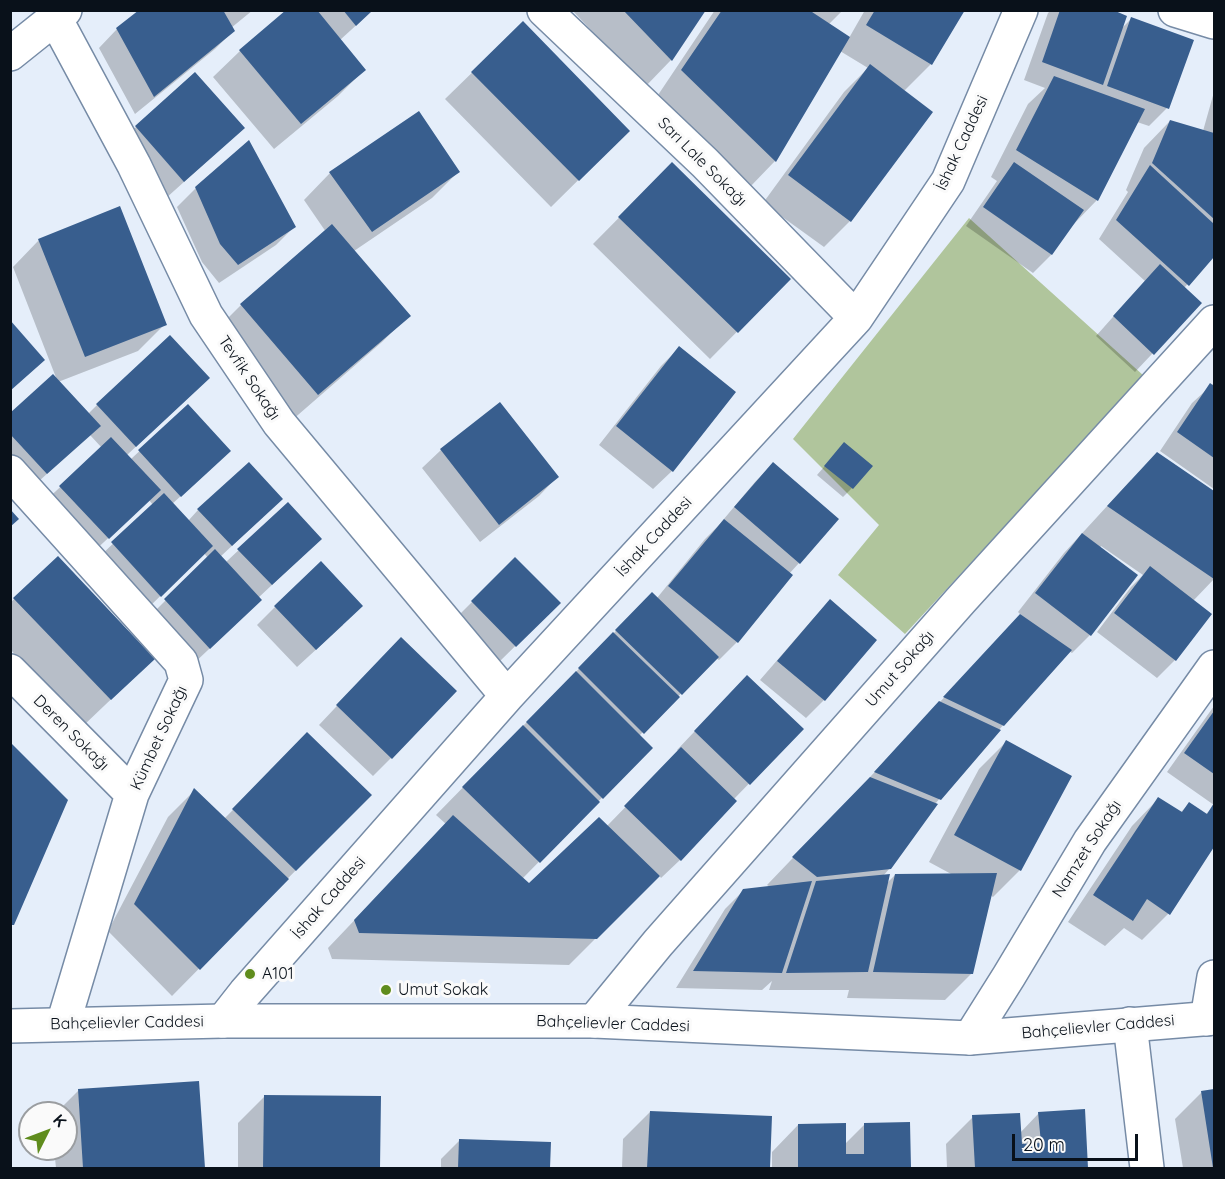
<!DOCTYPE html>
<meta charset="utf-8">
<style>
body{margin:0}
#map{position:relative;width:1225px;height:1179px;overflow:hidden;background:#e5eefa;font-family:Quicksand,sans-serif}
canvas{display:block}
.frame{position:absolute;inset:0;border:12px solid #09111a;pointer-events:none}
.north{position:absolute;left:18px;top:1101px;width:60px;height:60px;box-sizing:border-box;background:#fafafa;border:2px solid #9a9da0;border-radius:50%;rotate:48deg;font-size:16px;font-weight:700;line-height:24px;text-align:center;color:#09111a}
.north::after{content:'';display:block;margin:auto;width:21px;height:27px;background:#5f8c1d;clip-path:polygon(50% 0,100% 100%,50% 72%,0 100%)}
.scale{position:absolute;left:1012px;top:1134px;width:126px;height:27px;box-sizing:border-box;border:3px solid #09111a;border-top:0;padding-left:8px;font-size:18px;line-height:21px;white-space:nowrap;color:#09111a;-webkit-text-stroke:4px #fafafa;paint-order:stroke}
</style>
<div id="map">
<canvas width="1225" height="1179"></canvas>
<div class="frame"></div>
<div class="north">K</div>
<div class="scale">20 m</div>
</div>
<script>
const ctx = document.querySelector('canvas').getContext('2d');
ctx.lineJoin = 'round';
function fill(path, color) {
  ctx.fillStyle = color;
  ctx.fill(path, 'evenodd');
}
function shape(rows) {
  const path = new Path2D();
  for (const r of rows) {
    path.moveTo(r[0], r[1]);
    for (let i = 2; i < r.length; i += 2) path.lineTo(r[i], r[i + 1]);
  }
  return path;
}
function trace(path, color, width, dash) {
  ctx.strokeStyle = color;
  ctx.lineWidth = width;
  ctx.lineCap = dash ? 'butt' : 'round';
  ctx.setLineDash(dash || []);
  ctx.stroke(path);
}
function label(font, color, halo, rows, align = 'center') {
  ctx.font = font + ' Quicksand,sans-serif';
  ctx.lineWidth = 6;
  ctx.setLineDash([]);
  ctx.textBaseline = 'middle';
  ctx.strokeStyle = halo;
  ctx.fillStyle = color;
  for (const [text, x, y, turn = 0] of rows) {
    ctx.save();
    ctx.translate(x, y);
    ctx.rotate((+turn || 0) * Math.PI / 180);
    ctx.textAlign = isNaN(turn) ? turn : align;
    if (halo) ctx.strokeText(text, 0, 0);
    ctx.fillText(text, 0, 0);
    ctx.restore();
  }
}
fill(shape([
 [969,218,1144,376,905,634,838,575,879,525,793,439]
]), '#b0c59c');
fill(shape([
 [142,10,253,10,231,28,233,31,215,49,135,114,99,48,117,29],
 [288,10,373,10,340,40,364,70,338,96,274,149,213,77,240,51],
 [572,10,704,10,671,60,645,87],
 [715,10,843,10,828,25,849,38,865,10,963,10,931,64,904,91,850,221,824,247,763,203,844,92,868,68,840,51,775,161,749,188,656,98],
 [1051,10,1108,10,1121,29,1131,19,1167,108,1149,126,1137,122,1097,200,1070,228,1051,255,1033,273,966,226,997,181,991,177,1028,104,1045,88,1024,80,1048,13],
 [523,23,628,131,551,207,445,99],
 [195,74,224,146,165,199,118,145,136,127],
 [1214,92,1214,255,1184,288,1200,303,1135,372,1096,336,1145,281,1099,239,1128,192,1126,190,1144,148,1170,121,1203,131],
 [249,143,294,227,276,245,219,283,202,262,177,207,196,188],
 [672,164,789,279,710,359,593,244],
 [458,172,432,198,354,251,409,315,382,342,291,421,214,332,241,305,326,232,304,200,330,173],
 [39,240,165,324,138,351,58,382,88,414,97,405,190,396,127,455,131,459,188,406,211,469,172,504,188,521,198,510,263,517,220,557,226,562,288,504,302,557,258,598,242,618,191,666,147,619,208,558,204,553,142,614,94,562,153,505,149,500,89,556,41,505,102,448,90,435,28,491,10,472,10,415,57,380,13,267],
 [679,348,672,471,653,489,599,445,661,366],
 [1214,383,1214,489,1160,451,1192,403],
 [500,404,557,477,539,496,480,542,422,468,441,450],
 [844,444,852,488,843,497,817,475],
 [773,464,799,563,789,574,737,642,719,660,716,658,639,736,651,748,522,879,529,885,607,826,679,752,677,750,729,695,802,729,733,800,735,801,680,860,661,878,659,875,569,965,332,959,328,948,446,824,436,815,652,594,657,598,705,539,718,526,755,482],
 [1131,480,1214,492,1214,491,1214,579,1193,601,1175,660,1157,678,1097,632,1131,587,1143,575,1101,546,1100,548,1136,576,1090,635,1072,653,1069,651,998,731,935,804,890,868,883,876,886,884,895,875,953,875,929,862,979,769,1006,742,1020,870,993,897,990,895,971,974,945,1000,847,998,849,990,769,990,772,981,762,990,676,988,725,909,744,890,770,887,767,885,857,791,1021,615,1018,612,1064,553],
 [58,558,126,685,83,726,10,649,10,603],
 [515,559,559,603,497,664,454,620],
 [830,601,875,640,824,700,806,718,760,680,812,620],
 [275,607,343,625,297,667,257,625],
 [383,657,391,758,373,776,319,725],
 [1214,706,1214,805,1167,772],
 [307,735,370,795,172,996,108,931,168,817,195,790,224,819],
 [1158,799,1180,813,1189,804,1205,815,1214,806,1214,844,1168,914,1142,940,1124,928,1105,946,1068,922,1132,826],
 [198,1083,204,1168,56,1168,54,1149,66,1149,66,1113,56,1113,79,1090],
 [1214,1091,1214,1168,1183,1168,1175,1119,1202,1092],
 [265,1096,379,1098,378,1168,238,1168,238,1123],
 [1084,1111,1087,1168,947,1168,946,1144,973,1117,1020,1133,1039,1113],
 [650,1112,770,1117,768,1168,622,1168,623,1139],
 [865,1124,909,1124,909,1168,772,1168,772,1152,798,1125,845,1144],
 [460,1140,549,1144,548,1168,441,1168,441,1159]
]), '#0003');
fill(shape([
 [139,10,223,10,235,31,154,97,116,28],
 [286,10,317,10,366,70,301,124,239,50],
 [343,10,373,10,356,26],
 [623,10,706,10,672,61],
 [722,10,809,10,850,37,776,162,681,70],
 [875,10,965,10,932,65,866,25],
 [1060,10,1113,10,1127,16,1103,85,1042,62],
 [1131,17,1194,40,1169,109,1107,86],
 [523,21,630,131,579,181,471,72],
 [870,64,933,112,851,222,788,175],
 [195,72,245,128,184,182,135,126],
 [1054,76,1145,109,1098,201,1016,150],
 [419,111,460,172,372,232,329,172],
 [1170,120,1214,133,1214,219,1152,163],
 [249,140,296,227,238,265,220,244,195,187],
 [672,162,791,279,738,333,618,217],
 [1014,162,1084,210,1052,255,983,207],
 [1150,165,1214,224,1214,257,1189,286,1116,220],
 [120,206,167,325,85,357,38,239],
 [332,224,411,316,318,395,240,304],
 [1160,264,1202,303,1154,355,1113,316],
 [10,320,45,360,10,391],
 [170,335,210,378,136,447,96,404],
 [679,346,736,392,673,472,616,426],
 [53,374,101,426,47,474,10,434,10,413],
 [1210,383,1214,386,1214,458,1177,432],
 [500,402,559,477,499,525,440,449],
 [188,404,231,451,181,497,138,450],
 [111,437,161,490,109,539,59,486],
 [844,442,873,466,853,489,824,466],
 [1157,452,1214,491,1214,579,1107,506],
 [249,462,283,499,232,546,197,509],
 [773,462,839,519,800,564,734,507],
 [164,493,213,546,161,597,111,542],
 [288,502,322,539,272,585,237,549],
 [10,509,19,519,10,527],
 [724,519,793,575,738,643,668,586],
 [1082,533,1138,575,1091,636,1035,593],
 [215,549,262,600,210,649,164,599],
 [58,556,155,659,111,700,13,598],
 [515,557,561,603,516,647,471,601],
 [321,561,363,606,316,650,274,606],
 [1150,566,1212,614,1176,661,1114,613],
 [652,592,719,657,682,695,615,630],
 [830,599,877,640,825,701,777,661],
 [1020,614,1072,650,1004,726,943,697],
 [613,632,680,697,644,734,578,668],
 [401,637,457,691,392,759,336,705],
 [576,671,653,748,603,799,526,722],
 [747,675,804,729,750,785,694,731],
 [939,701,1001,730,941,800,874,772],
 [1214,711,1214,774,1184,753],
 [523,725,600,802,540,863,462,787],
 [307,732,372,795,296,871,232,809],
 [1006,740,1072,776,1021,871,954,835],
 [10,742,68,800,14,925,10,925],
 [681,747,737,801,681,861,624,806],
 [870,777,938,804,891,869,817,877,792,857],
 [194,788,289,879,200,970,134,904],
 [1158,797,1182,812,1189,802,1207,814,1214,803,1214,847,1170,915,1147,899,1133,921,1093,895],
 [453,815,529,883,599,817,660,876,597,939,359,933,354,920],
 [997,873,973,974,873,972,895,874],
 [890,874,868,972,786,973,816,881],
 [812,881,782,973,693,971,743,889],
 [199,1081,205,1168,83,1168,78,1089],
 [1214,1089,1214,1168,1213,1168,1201,1091],
 [264,1095,381,1096,380,1168,263,1168],
 [1085,1109,1088,1168,975,1168,972,1115,1020,1113,1022,1144,1041,1143,1038,1112],
 [650,1111,772,1116,770,1168,647,1168],
 [910,1122,911,1168,798,1168,798,1124,846,1123,846,1154,864,1154,864,1123],
 [459,1139,551,1142,550,1168,458,1168]
]), '#385e8e');
const minor = shape([
 [544,10,705,163,856,318],
 [1175,10,1214,22],
 [55,18,134,165,206,315,279,423,507,696],
 [10,54,65,10],
 [10,472,181,662,186,680,132,794,63,1024],
 [10,671,132,794],
 [1207,1019,1214,977],
 [223,1021,245,993,507,696,856,318,948,181,1021,10],
 [594,1021,658,943,961,600,1214,322],
 [1130,1024,1147,1168],
 [970,1038,1009,976,1090,841,1214,667]
]);
const major = shape([
 [10,1026,223,1021,594,1021,970,1038,1214,1018]
]);
trace(minor, '#768ba6', 36);
trace(major, '#768ba6', 36);
trace(minor, '#fff', 33);
trace(major, '#fff', 33);
for (const [x, y, r, color] of [
 [250,974,6,"#5f8c1d"],
 [386,990,6,"#5f8c1d"]
]) {
  const dot = new Path2D();
  dot.arc(x, y, r, 0, 2 * Math.PI);
  ctx.fillStyle = color;
  ctx.fill(dot);
  trace(dot, '#fafafa', 2);
}
label('16px', '#09111a', '#fafafa', [
 ["İshak Caddesi",962,143,-65],
 ["Sarı Lale Sokağı",702,162,45],
 ["Tevfik Sokağı",249,378,56],
 ["İshak Caddesi",654,537,-47],
 ["Umut Sokağı",900,669,-49],
 ["Deren Sokağı",71,733,45],
 ["Kümbet Sokağı",159,738,-65],
 ["Namzet Sokağı",1087,849,-57],
 ["İshak Caddesi",329,898,-49],
 ["Bahçelievler Caddesi",127,1023,-1],
 ["Bahçelievler Caddesi",613,1024,2],
 ["Bahçelievler Caddesi",1098,1027,-5]
]);
label('16px', '#09111a', '#fafafa', [
 ["A101",262,974],
 ["Umut Sokak",398,990]
], 'left');
</script>
